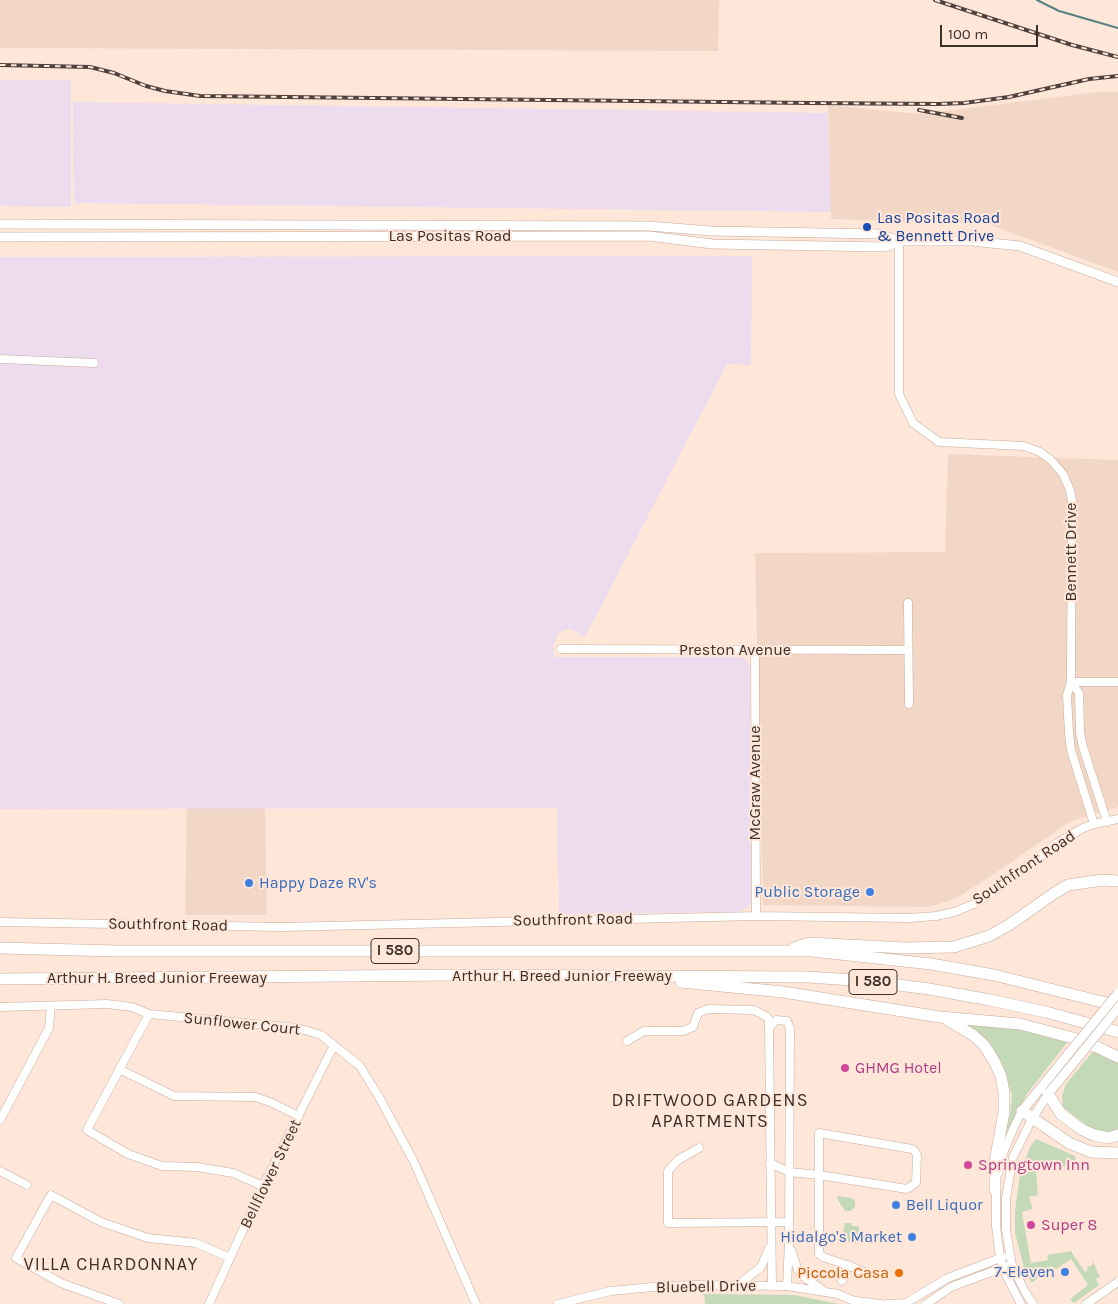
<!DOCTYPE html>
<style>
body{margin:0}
#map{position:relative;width:1118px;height:1304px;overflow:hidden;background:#fee7d9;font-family:Karla,sans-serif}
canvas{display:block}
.scale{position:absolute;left:940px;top:25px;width:98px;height:22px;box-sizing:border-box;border:2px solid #3a2f29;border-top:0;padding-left:6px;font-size:15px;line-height:18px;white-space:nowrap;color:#3a2f29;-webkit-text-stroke:4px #fee7d9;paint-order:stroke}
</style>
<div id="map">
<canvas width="1118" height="1304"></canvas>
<div class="scale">100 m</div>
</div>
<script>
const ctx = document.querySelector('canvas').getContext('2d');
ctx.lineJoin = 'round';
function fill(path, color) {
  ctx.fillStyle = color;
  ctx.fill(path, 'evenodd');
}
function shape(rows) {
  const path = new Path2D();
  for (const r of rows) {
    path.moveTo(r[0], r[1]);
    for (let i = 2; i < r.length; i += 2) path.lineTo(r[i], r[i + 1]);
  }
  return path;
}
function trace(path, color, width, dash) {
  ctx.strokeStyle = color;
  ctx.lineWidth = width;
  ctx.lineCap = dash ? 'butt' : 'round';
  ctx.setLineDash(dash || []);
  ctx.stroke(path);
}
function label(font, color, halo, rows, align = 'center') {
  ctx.font = font + ' Karla,sans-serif';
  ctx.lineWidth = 4;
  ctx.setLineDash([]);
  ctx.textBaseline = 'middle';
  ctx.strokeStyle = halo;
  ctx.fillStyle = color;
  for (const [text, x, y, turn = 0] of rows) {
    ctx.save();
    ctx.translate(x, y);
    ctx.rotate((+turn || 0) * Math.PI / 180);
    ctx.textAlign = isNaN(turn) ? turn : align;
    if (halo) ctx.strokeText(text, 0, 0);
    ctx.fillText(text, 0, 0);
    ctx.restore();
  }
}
fill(shape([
 [0,0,719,0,718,51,0,48],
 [1098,92,1118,92,1118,272,988,224,831,219,828,105,920,114],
 [948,454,1118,460,1118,807,1071,821,994,874,955,899,929,907,763,905,755,553,945,552],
 [187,808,265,808,267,915,185,915]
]), '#f3d7c6');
fill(shape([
 [0,80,71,80,71,207,0,206],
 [73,102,828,113,831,212,74,203],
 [752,256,751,365,727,364,585,637,571,629,564,630,559,633,554,644,554,657,741,657,747,660,750,668,751,903,749,906,738,912,559,914,557,808,0,809,0,257]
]), '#ecdcee');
fill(shape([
 [950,1019,1013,1028,1069,1040,1027,1094,1004,1137,1010,1115,1012,1095,1001,1061,978,1032],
 [1094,1050,1118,1062,1118,1132,1102,1133,1090,1128,1063,1107,1062,1096,1066,1084],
 [1036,1139,1075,1156,1077,1169,1069,1171,1067,1166,1036,1170,1038,1195,1029,1197,1033,1209,1022,1212,1031,1263,1048,1260,1047,1255,1071,1251,1085,1272,1088,1270,1087,1268,1093,1264,1092,1259,1100,1277,1096,1279,1099,1285,1074,1303,1070,1299,1088,1285,1071,1259,1056,1269,1051,1266,1033,1282,1031,1282,1025,1271,1015,1233,1015,1211,1020,1175,1030,1147],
 [837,1196,852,1198,855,1202,855,1207,851,1211,845,1211,838,1200],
 [845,1223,851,1223,852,1226,859,1226,859,1239,855,1244,847,1241,841,1243,838,1241,843,1234],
 [704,1294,795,1295,839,1304,705,1304]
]), '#c4d9b8');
trace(shape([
 [1037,0,1059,11,1118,28]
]), '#558080', 2);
const minor = shape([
 [899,241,899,394,913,423,939,442,1024,446,1040,452,1051,460,1063,474,1070,490,1072,501,1071,666,1071,682,1067,695,1069,733,1071,750,1094,824],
 [0,359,94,363],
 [908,603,909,704],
 [561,649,908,650],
 [755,651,756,916],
 [1071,682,1079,693,1080,732,1083,747,1107,822],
 [1071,682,1118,682],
 [0,922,281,927,756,916,909,918,936,916,954,912,974,904,993,892,1057,843,1083,828,1094,824,1118,819],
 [0,1007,107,1004,132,1007,149,1014,298,1028,321,1035,360,1066,379,1097,414,1162,476,1304],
 [149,1014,87,1130,128,1154,162,1166,197,1167,233,1173,263,1186],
 [627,1041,644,1031,683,1031,693,1027,698,1013,708,1009,754,1010,767,1017,769,1020,769,1028],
 [119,1069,174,1096,255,1097,270,1102,299,1116],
 [0,1120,49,1028,51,1006],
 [699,1148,678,1160,668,1171,668,1223,789,1222],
 [770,1163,789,1172,819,1175,907,1189,916,1183,917,1155,915,1151,912,1149,819,1133,819,1254,823,1257,847,1265,842,1281],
 [0,1171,27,1185],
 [999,1172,1003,1153,1015,1125,1022,1111],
 [996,1186,996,1226,1000,1258,1007,1277,1021,1304],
 [791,1250,798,1270,804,1277,823,1290],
 [847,1265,864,1272],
 [737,1286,761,1267,769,1248],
 [772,1286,769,1028,776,1020,787,1021,790,1028,789,1241,787,1286],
 [856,1301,881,1304],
 [119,1304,61,1283,16,1258,51,1195,101,1222,148,1238,196,1243,230,1258],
 [209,1304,263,1186,334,1045],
 [558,1304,611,1291,663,1286,695,1285,787,1286,838,1294,861,1304],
 [887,1304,906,1303,948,1278,1003,1257],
 [926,1304,951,1287,1007,1266],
 [1033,1304,1025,1292,1012,1265,1006,1230,1006,1198,1013,1157,1032,1119,1048,1094],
 [1086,1304,1118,1282]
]);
const major = shape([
 [0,224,649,226,711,231,880,234,899,241,971,241,1020,246,1118,282],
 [0,237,649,236,712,244,885,247,899,241],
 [1048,1094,1080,1055],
 [1022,1111,1069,1053]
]);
const highway = shape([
 [0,948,117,951,812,951,931,964,994,975,1118,1006],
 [794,948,809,943,905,948,954,947,989,936,1009,925,1053,894,1068,885,1103,880,1118,881],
 [0,979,457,975,807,977,868,981,929,989,990,1000,1046,1012,1118,1032],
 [681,982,783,992,940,1017,1020,1024,1073,1038,1097,1047,1118,1057],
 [949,1021,973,1035,984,1045,994,1061,1001,1076,1004,1093,1004,1112,995,1162,995,1190],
 [1048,1094,1061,1114,1081,1129,1094,1135,1108,1138,1118,1135],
 [1022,1111,1069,1143,1091,1152,1118,1153]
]);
trace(minor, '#c7ab9b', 9);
trace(major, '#c7ab9b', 10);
trace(highway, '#c7ab9b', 12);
trace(minor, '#fff', 8);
trace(major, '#fff', 9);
trace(highway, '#fff', 11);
const rail = shape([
 [935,0,1072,45,1118,57],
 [0,65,90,67,114,73,146,86,165,91,200,96,810,103,938,104,964,103,1009,97,1089,79,1118,76],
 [919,110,962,118]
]);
trace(rail, '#4f423c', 4);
trace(rail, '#fee7d9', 2, [5.5]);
const majorBridge = shape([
 [1069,1053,1118,993],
 [1080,1055,1118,1008]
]);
trace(majorBridge, '#c7ab9b', 10, []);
trace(majorBridge, '#fff', 9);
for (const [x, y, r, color] of [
 [867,227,5,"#1a4fb4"],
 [249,883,5,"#3f7fe0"],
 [870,892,5,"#3f7fe0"],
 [845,1068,5,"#d1479c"],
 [968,1165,5,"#d1479c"],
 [896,1205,5,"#3f7fe0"],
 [1031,1225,5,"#d1479c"],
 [912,1237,5,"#3f7fe0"],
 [1065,1272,5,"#3f7fe0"],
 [899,1273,5,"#e8710a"]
]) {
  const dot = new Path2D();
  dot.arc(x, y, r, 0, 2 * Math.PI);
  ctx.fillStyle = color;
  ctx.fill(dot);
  trace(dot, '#fee7d9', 2);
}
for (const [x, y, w] of [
 [395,951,48],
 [873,982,48]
]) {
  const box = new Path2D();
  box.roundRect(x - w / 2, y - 12.5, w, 25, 4);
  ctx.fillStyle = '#fee7d9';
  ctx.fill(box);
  trace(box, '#3a2f29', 1);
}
label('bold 15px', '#3a2f29', null, [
 ["I 580",395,951],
 ["I 580",873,982]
]);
label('16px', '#164399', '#fee7d9', [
 ["Las Positas Road",877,218],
 ["& Bennett Drive",877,236]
], 'left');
label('16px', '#3a2f29', '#fee7d9', [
 ["Las Positas Road",450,236],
 ["Bennett Drive",1071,552,-90],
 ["Preston Avenue",735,650],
 ["McGraw Avenue",755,783,-90],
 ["Southfront Road",1024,868,-34],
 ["Southfront Road",573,920,-1],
 ["Southfront Road",168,925,1],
 ["Arthur H. Breed Junior Freeway",562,976],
 ["Arthur H. Breed Junior Freeway",157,978],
 ["Sunflower Court",242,1024,6],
 ["Bellflower Street",271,1174,-64],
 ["Bluebell Drive",706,1287,-1]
]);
label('16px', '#366cbe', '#fee7d9', [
 ["Happy Daze RV's",259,883,"left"],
 ["Public Storage",860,892],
 ["Bell Liquor",906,1205,"left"],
 ["Hidalgo's Market",902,1237],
 ["7-Eleven",1055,1272]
], 'right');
label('16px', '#b23c85', '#fee7d9', [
 ["GHMG Hotel",855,1068],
 ["Springtown Inn",978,1165],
 ["Super 8",1041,1225]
], 'left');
label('16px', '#c56008', '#fee7d9', [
 ["Piccola Casa",889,1273]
], 'right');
ctx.letterSpacing = '1px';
label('18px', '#3a2f29', '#fee7d9', [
 ["DRIFTWOOD GARDENS",710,1101],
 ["APARTMENTS",710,1122],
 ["VILLA CHARDONNAY",111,1265]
]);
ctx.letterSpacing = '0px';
</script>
